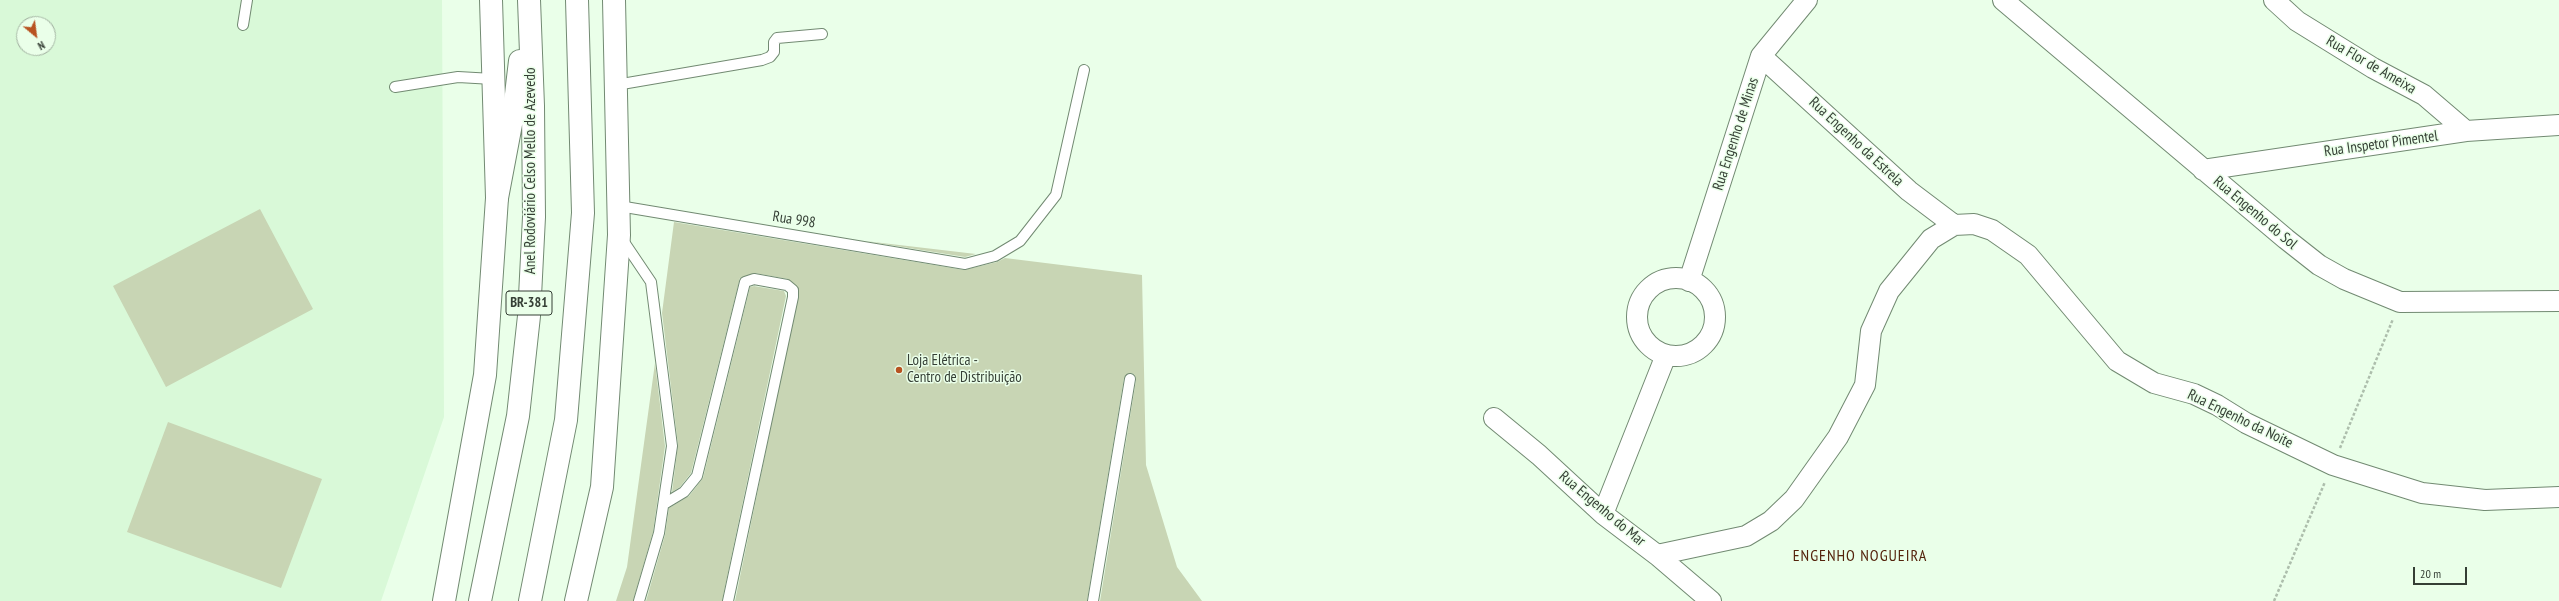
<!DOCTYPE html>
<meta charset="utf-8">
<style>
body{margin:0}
#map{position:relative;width:2559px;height:601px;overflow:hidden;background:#eaffe9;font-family:"PT Sans Narrow",sans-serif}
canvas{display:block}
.north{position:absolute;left:16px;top:16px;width:40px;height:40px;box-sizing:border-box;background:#eaffe9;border:1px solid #a2b2a1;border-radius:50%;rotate:151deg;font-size:11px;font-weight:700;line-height:16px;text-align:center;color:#353f35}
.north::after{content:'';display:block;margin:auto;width:14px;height:18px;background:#b85321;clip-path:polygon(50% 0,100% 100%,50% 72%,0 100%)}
.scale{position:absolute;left:2413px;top:567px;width:54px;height:18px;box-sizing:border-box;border:2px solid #353f35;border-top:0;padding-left:5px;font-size:12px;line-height:14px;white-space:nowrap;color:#353f35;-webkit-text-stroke:3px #eaffe9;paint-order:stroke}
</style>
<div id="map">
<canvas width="2559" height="601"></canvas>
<div class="north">N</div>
<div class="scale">20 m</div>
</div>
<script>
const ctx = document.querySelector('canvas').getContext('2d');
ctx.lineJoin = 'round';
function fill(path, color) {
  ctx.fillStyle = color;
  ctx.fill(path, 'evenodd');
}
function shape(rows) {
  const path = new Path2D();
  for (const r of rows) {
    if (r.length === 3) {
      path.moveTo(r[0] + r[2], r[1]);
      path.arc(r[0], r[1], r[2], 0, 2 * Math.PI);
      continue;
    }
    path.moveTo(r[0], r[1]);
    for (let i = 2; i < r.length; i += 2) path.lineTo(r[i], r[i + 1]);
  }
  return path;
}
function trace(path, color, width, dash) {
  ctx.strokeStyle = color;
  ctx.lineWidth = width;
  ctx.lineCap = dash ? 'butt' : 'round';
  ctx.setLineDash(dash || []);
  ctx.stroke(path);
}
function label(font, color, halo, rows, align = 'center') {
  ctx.font = font + ' "PT Sans Narrow",sans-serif';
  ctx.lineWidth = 3;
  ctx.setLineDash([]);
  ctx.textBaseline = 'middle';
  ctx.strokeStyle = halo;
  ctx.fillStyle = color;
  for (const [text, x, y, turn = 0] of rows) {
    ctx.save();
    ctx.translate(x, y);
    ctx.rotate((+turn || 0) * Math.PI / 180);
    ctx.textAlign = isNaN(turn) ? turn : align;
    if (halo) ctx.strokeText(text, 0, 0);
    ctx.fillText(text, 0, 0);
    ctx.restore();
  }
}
fill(shape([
 [0,0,442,0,444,417,381,601,0,601],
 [24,24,48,24,48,48,24,48]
]), '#d9f9d8');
fill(shape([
 [260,209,313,309,166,387,113,286],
 [674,222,964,270,997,262,1005,258,1142,275,1146,465,1177,567,1202,601,1100,601,1136,380,1134,374,1131,373,1124,378,1087,601,735,601,799,290,788,279,755,273,740,278,691,473,680,487,672,492,678,445,662,313],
 [865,241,976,254,965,257],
 [754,286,784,291,786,296,722,601,646,601,665,535,669,508,689,496,703,478,750,287],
 [655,363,665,446,653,532,633,601,616,601,627,567],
 [168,422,322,479,281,588,127,532]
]), '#c8d5b4');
const lane = shape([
 [243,25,247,0],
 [616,85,762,60,770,57,774,52,774,42,777,38,822,34],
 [395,87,458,77,493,79],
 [619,206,965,264,995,256,1020,241,1056,195,1084,70],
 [622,239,651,282,672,446,659,533,639,601],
 [664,504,684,492,697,476,745,282,754,279,787,285,793,290,793,297,728,601],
 [1093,601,1130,379]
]);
const street = shape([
 [2003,0,2286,239,2319,265,2344,279,2400,302,2559,301],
 [2274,0,2297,21,2373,68,2424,95,2466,131],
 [1761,56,1909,191,1954,225],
 [2203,170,2466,131,2559,125],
 [1954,225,1974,224,1992,230,2028,255,2117,361,2154,383,2194,394,2217,405,2246,423,2333,465,2422,493,2485,500,2559,497],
 [1676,317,39],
 [1689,281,1761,56,1807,0],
 [1494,418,1539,455,1603,514,1657,555,1711,601],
 [1603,514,1666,355],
 [1657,555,1746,536,1771,521,1794,499,1838,437,1865,385,1871,331,1889,291,1931,239,1954,225]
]);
const primary = shape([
 [444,601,485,375,497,198,491,0],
 [576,601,602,487,619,235,614,0]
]);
const highway = shape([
 [497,198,515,103,520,61],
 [480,601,518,416,529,316,534,217,533,106,529,0],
 [530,601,566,420,583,213,577,0]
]);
trace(lane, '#728a72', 12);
trace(street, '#728a72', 22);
trace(primary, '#728a72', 24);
trace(highway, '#728a72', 24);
trace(shape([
 [2340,448,2393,319],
 [2274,601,2325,482]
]), '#adbeac', 2.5, [3, 2]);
trace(lane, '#fff', 10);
trace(street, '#fff', 20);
trace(primary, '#fff', 22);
trace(highway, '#fff', 22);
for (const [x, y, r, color] of [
 [899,370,4,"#b85321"]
]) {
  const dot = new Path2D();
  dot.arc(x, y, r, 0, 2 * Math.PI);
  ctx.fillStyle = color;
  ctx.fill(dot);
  trace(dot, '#eaffe9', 1.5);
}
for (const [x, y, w] of [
 [529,303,46]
]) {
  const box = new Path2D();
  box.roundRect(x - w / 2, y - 12, w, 24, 3);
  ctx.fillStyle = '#eaffe9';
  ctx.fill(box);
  trace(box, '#353f35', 1);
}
label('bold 14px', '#353f35', null, [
 ["BR-381",529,303]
]);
label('15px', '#353f35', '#eaffe9', [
 ["Rua Flor de Ameixa",2371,65,30],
 ["Rua Engenho de Minas",1736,134,-72],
 ["Rua Engenho da Estrela",1856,142,43],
 ["Rua Inspetor Pimentel",2381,144,-8],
 ["Anel Rodoviário Celso Mello de Azevedo",531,171,-90],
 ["Rua Engenho do Sol",2255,213,40],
 ["Rua 998",794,220,9],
 ["Rua Engenho da Noite",2240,419,26],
 ["Rua Engenho do Mar",1602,509,40]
]);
label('15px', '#353f35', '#eaffe9', [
 ["Loja Elétrica -",907,361],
 ["Centro de Distribuição",907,378]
], 'left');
ctx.letterSpacing = '1px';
label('16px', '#54230c', '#eaffe9', [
 ["ENGENHO NOGUEIRA",1860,556]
]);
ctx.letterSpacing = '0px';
</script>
